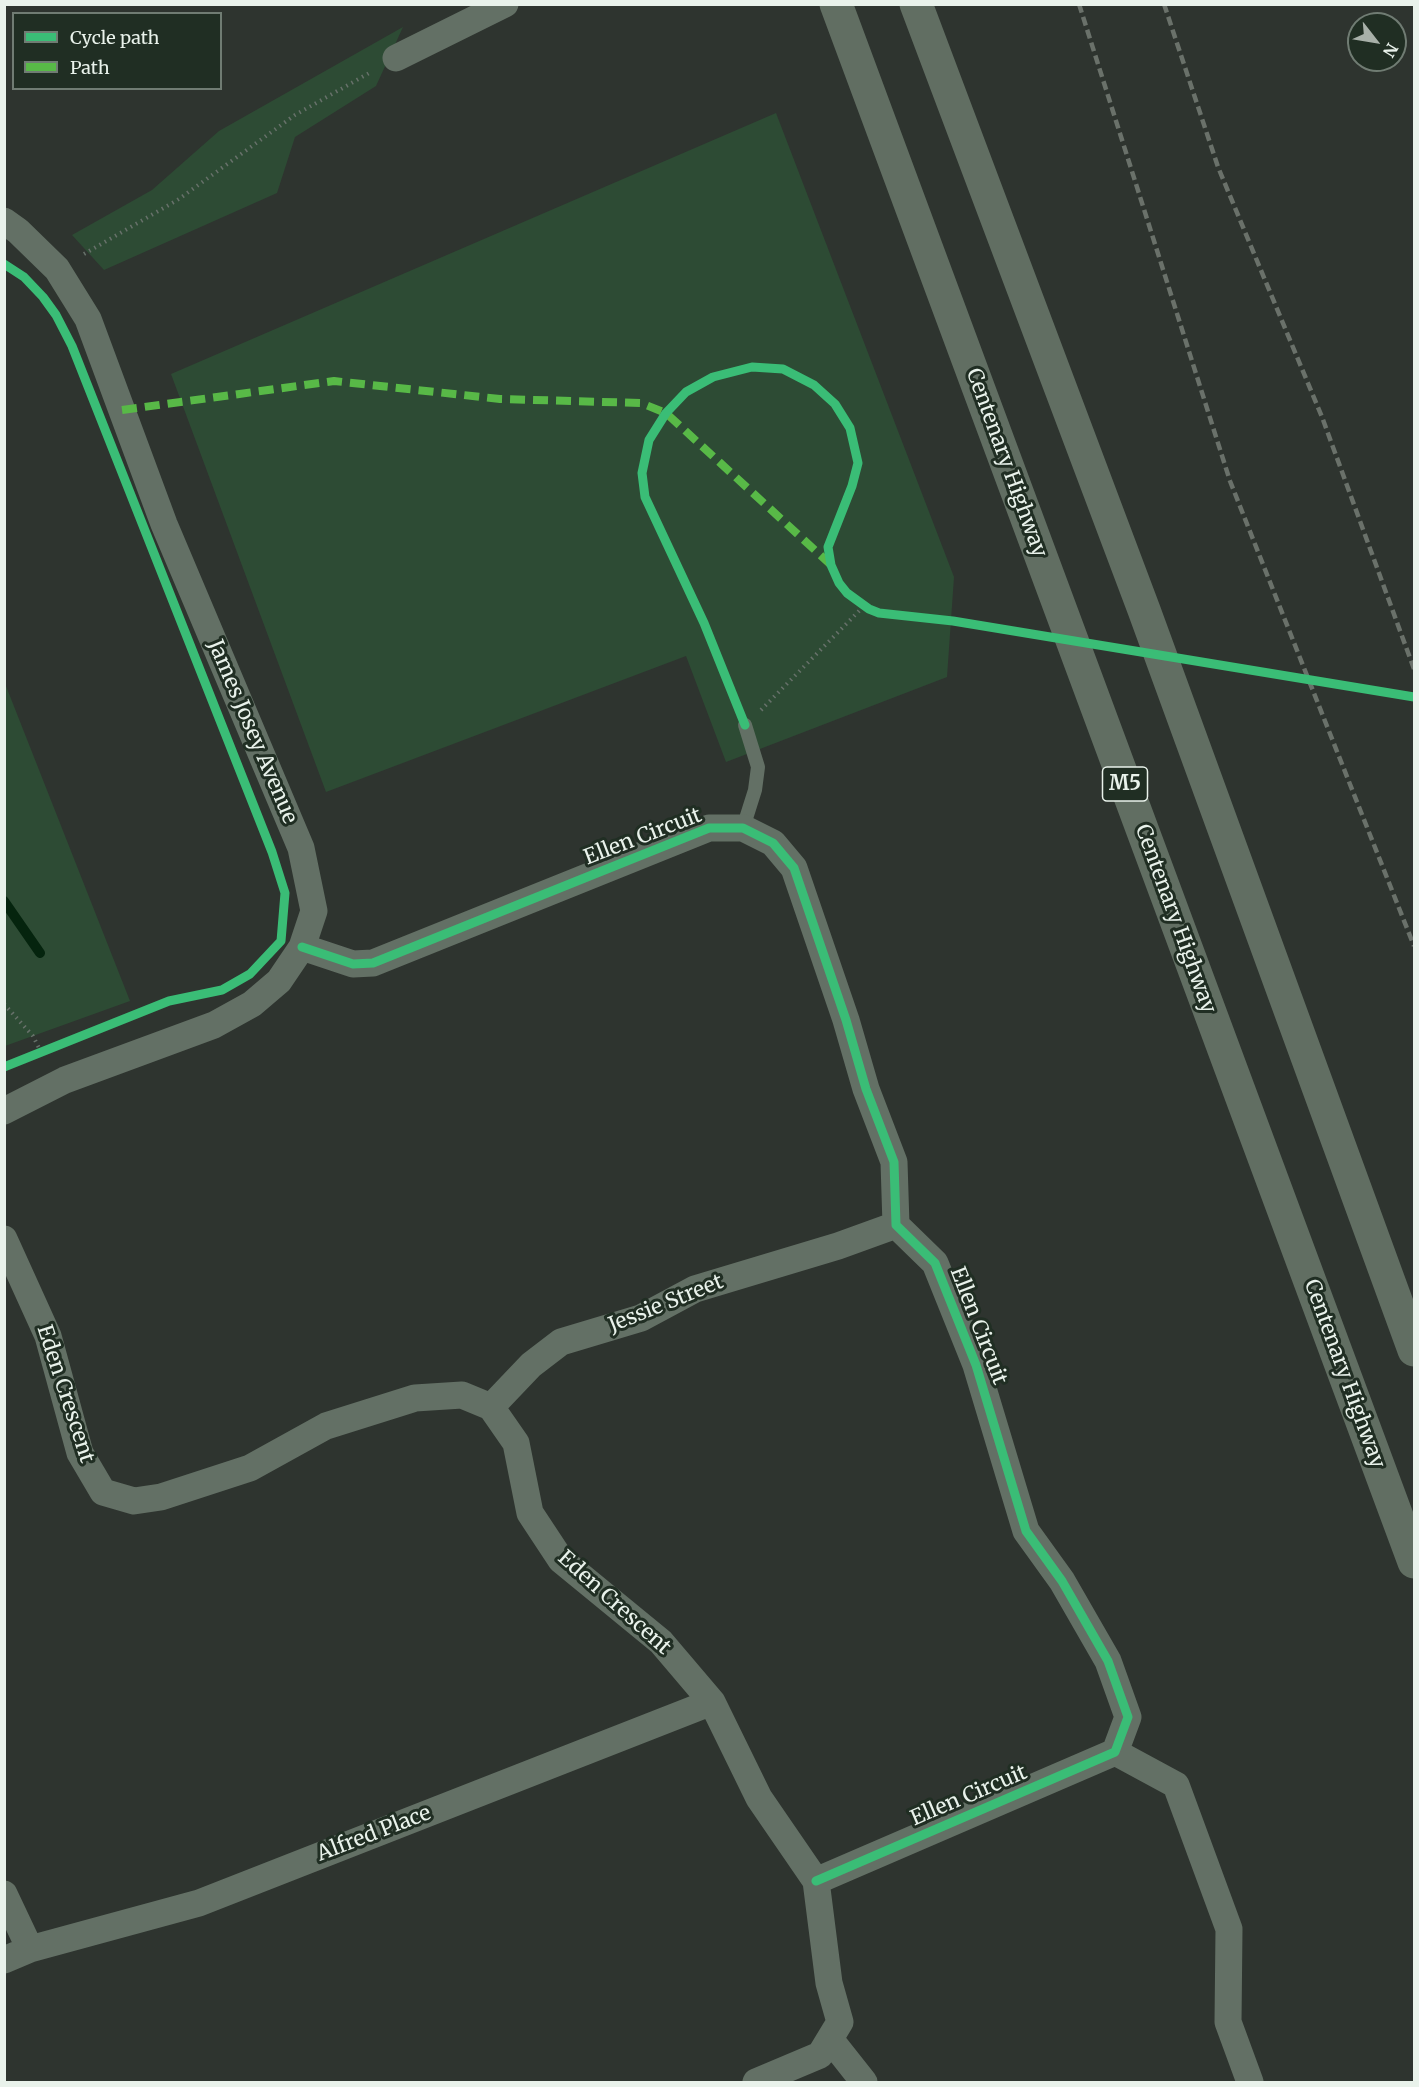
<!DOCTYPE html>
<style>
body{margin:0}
#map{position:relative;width:1419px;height:2087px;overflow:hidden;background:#2e342f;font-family:Merriweather,serif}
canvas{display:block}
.frame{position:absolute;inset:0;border:6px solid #e9f2eb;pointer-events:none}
.legend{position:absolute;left:12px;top:12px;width:210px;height:78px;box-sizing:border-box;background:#202e23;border:2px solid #707c73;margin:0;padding:8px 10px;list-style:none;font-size:18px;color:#e9f2eb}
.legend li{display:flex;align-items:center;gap:12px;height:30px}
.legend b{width:30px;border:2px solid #707c73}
.north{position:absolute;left:1347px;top:12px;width:60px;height:60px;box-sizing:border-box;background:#202e23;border:2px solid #707c73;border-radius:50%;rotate:121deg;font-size:16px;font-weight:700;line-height:24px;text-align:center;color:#e9f2eb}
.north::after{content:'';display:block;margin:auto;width:21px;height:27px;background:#a8b0a9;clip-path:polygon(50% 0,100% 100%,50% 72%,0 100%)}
</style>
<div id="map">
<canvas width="1419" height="2087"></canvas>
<div class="frame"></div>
<ul class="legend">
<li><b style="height:8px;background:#3abd76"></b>Cycle path</li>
<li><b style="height:8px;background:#58b947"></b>Path</li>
</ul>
<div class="north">N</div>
</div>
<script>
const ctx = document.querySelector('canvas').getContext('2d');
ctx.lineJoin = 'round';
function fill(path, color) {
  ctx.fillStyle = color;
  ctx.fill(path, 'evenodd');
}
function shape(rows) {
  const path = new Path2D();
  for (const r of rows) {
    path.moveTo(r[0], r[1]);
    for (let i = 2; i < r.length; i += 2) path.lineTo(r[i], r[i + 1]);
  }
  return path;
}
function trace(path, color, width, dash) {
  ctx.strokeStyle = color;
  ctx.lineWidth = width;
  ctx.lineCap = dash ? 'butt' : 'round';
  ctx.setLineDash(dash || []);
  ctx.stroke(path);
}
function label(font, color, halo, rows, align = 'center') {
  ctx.font = font + ' Merriweather,serif';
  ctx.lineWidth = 6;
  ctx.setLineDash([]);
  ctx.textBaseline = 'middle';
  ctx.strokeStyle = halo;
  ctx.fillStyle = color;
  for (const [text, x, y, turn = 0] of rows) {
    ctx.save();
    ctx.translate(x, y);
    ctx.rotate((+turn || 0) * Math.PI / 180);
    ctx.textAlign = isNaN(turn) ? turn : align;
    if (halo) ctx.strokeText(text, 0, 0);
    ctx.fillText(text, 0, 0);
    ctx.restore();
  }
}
fill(shape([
 [403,27,376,86,295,137,277,193,104,270,72,235,152,190,219,131],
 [776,113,954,577,947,677,726,762,686,656,326,792,171,374],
 [4,681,130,1001,5,1046,4,1046]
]), '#2d4b34');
trace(shape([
 [4,901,40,953]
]), '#05240e', 10);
trace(shape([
 [84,254,179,199,295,115,371,72],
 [761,710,864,606],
 [4,1004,33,1036,42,1054]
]), '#67716a', 4, [1.5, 4.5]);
trace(shape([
 [743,828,755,790,758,767,745,725]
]), '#637065', 14);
trace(shape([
 [396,58,505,4],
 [4,221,18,231,57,269,88,319,164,524,301,848,314,911,302,947,279,981,252,1004,214,1025,65,1080,4,1111],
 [302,947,353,964,373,963,709,828,743,828,773,843,794,868,846,1020,866,1089,894,1162,896,1225,935,1263,976,1365,1026,1531,1062,1581,1108,1661,1128,1717,1115,1752,816,1881],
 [4,1239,48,1336,80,1453,103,1492,134,1501,161,1497,250,1468,326,1426,415,1398,462,1395,491,1407,516,1443,530,1513,561,1560,661,1642,712,1702,759,1798,816,1881,829,1983,840,2022,820,2055,756,2082],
 [491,1407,531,1365,561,1342,641,1318,695,1289,838,1246,896,1225],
 [1115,1752,1176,1785,1229,1929,1228,2022,1250,2082],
 [4,1894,30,1949],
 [4,1960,30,1949,199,1903,712,1702],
 [830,2039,864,2082]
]), '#637065', 27);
trace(shape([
 [836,4,1414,1562],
 [916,4,1144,610,1414,1350]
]), '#616e62', 33);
trace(shape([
 [1079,4,1230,481,1414,946],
 [1164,4,1218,167,1322,417,1414,669]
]), '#6a716a', 4.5, [9, 4.5]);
trace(shape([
 [122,410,334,381,500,399,641,403,666,413,830,564]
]), '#58b947', 8, [15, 8]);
trace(shape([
 [4,264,24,277,43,297,56,315,72,346,272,852,285,893,281,941,250,974,222,990,169,1001,4,1067],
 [745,725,704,623,645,497,642,473,649,440,666,413,686,392,713,377,752,367,783,369,814,385,835,404,850,428,858,463,852,486,828,547,831,565,839,583,847,593,869,609,879,613,953,621,1414,697],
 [302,947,353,964,373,963,709,828,743,828,773,843,794,868,846,1020,866,1089,894,1162,896,1225,935,1263,976,1365,1026,1531,1062,1581,1108,1661,1128,1717,1115,1752,816,1881]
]), '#3abd76', 9);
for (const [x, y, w] of [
 [1125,784,45]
]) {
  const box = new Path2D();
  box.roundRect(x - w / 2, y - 17, w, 34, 4.5);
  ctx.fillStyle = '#202e23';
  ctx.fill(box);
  trace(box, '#e9f2eb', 1.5);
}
label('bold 20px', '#e9f2eb', null, [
 ["M5",1125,784]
]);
label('21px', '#e9f2eb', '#202e23', [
 ["Centenary Highway",1006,463,70],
 ["James Josey Avenue",252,732,67],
 ["Ellen Circuit",643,837,-21],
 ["Centenary Highway",1175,919,70],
 ["Jessie Street",666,1304,-22],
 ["Ellen Circuit",978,1326,69],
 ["Centenary Highway",1344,1374,70],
 ["Eden Crescent",65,1394,72],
 ["Eden Crescent",614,1603,42],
 ["Ellen Circuit",969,1796,-23],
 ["Alfred Place",374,1834,-21]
]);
</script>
